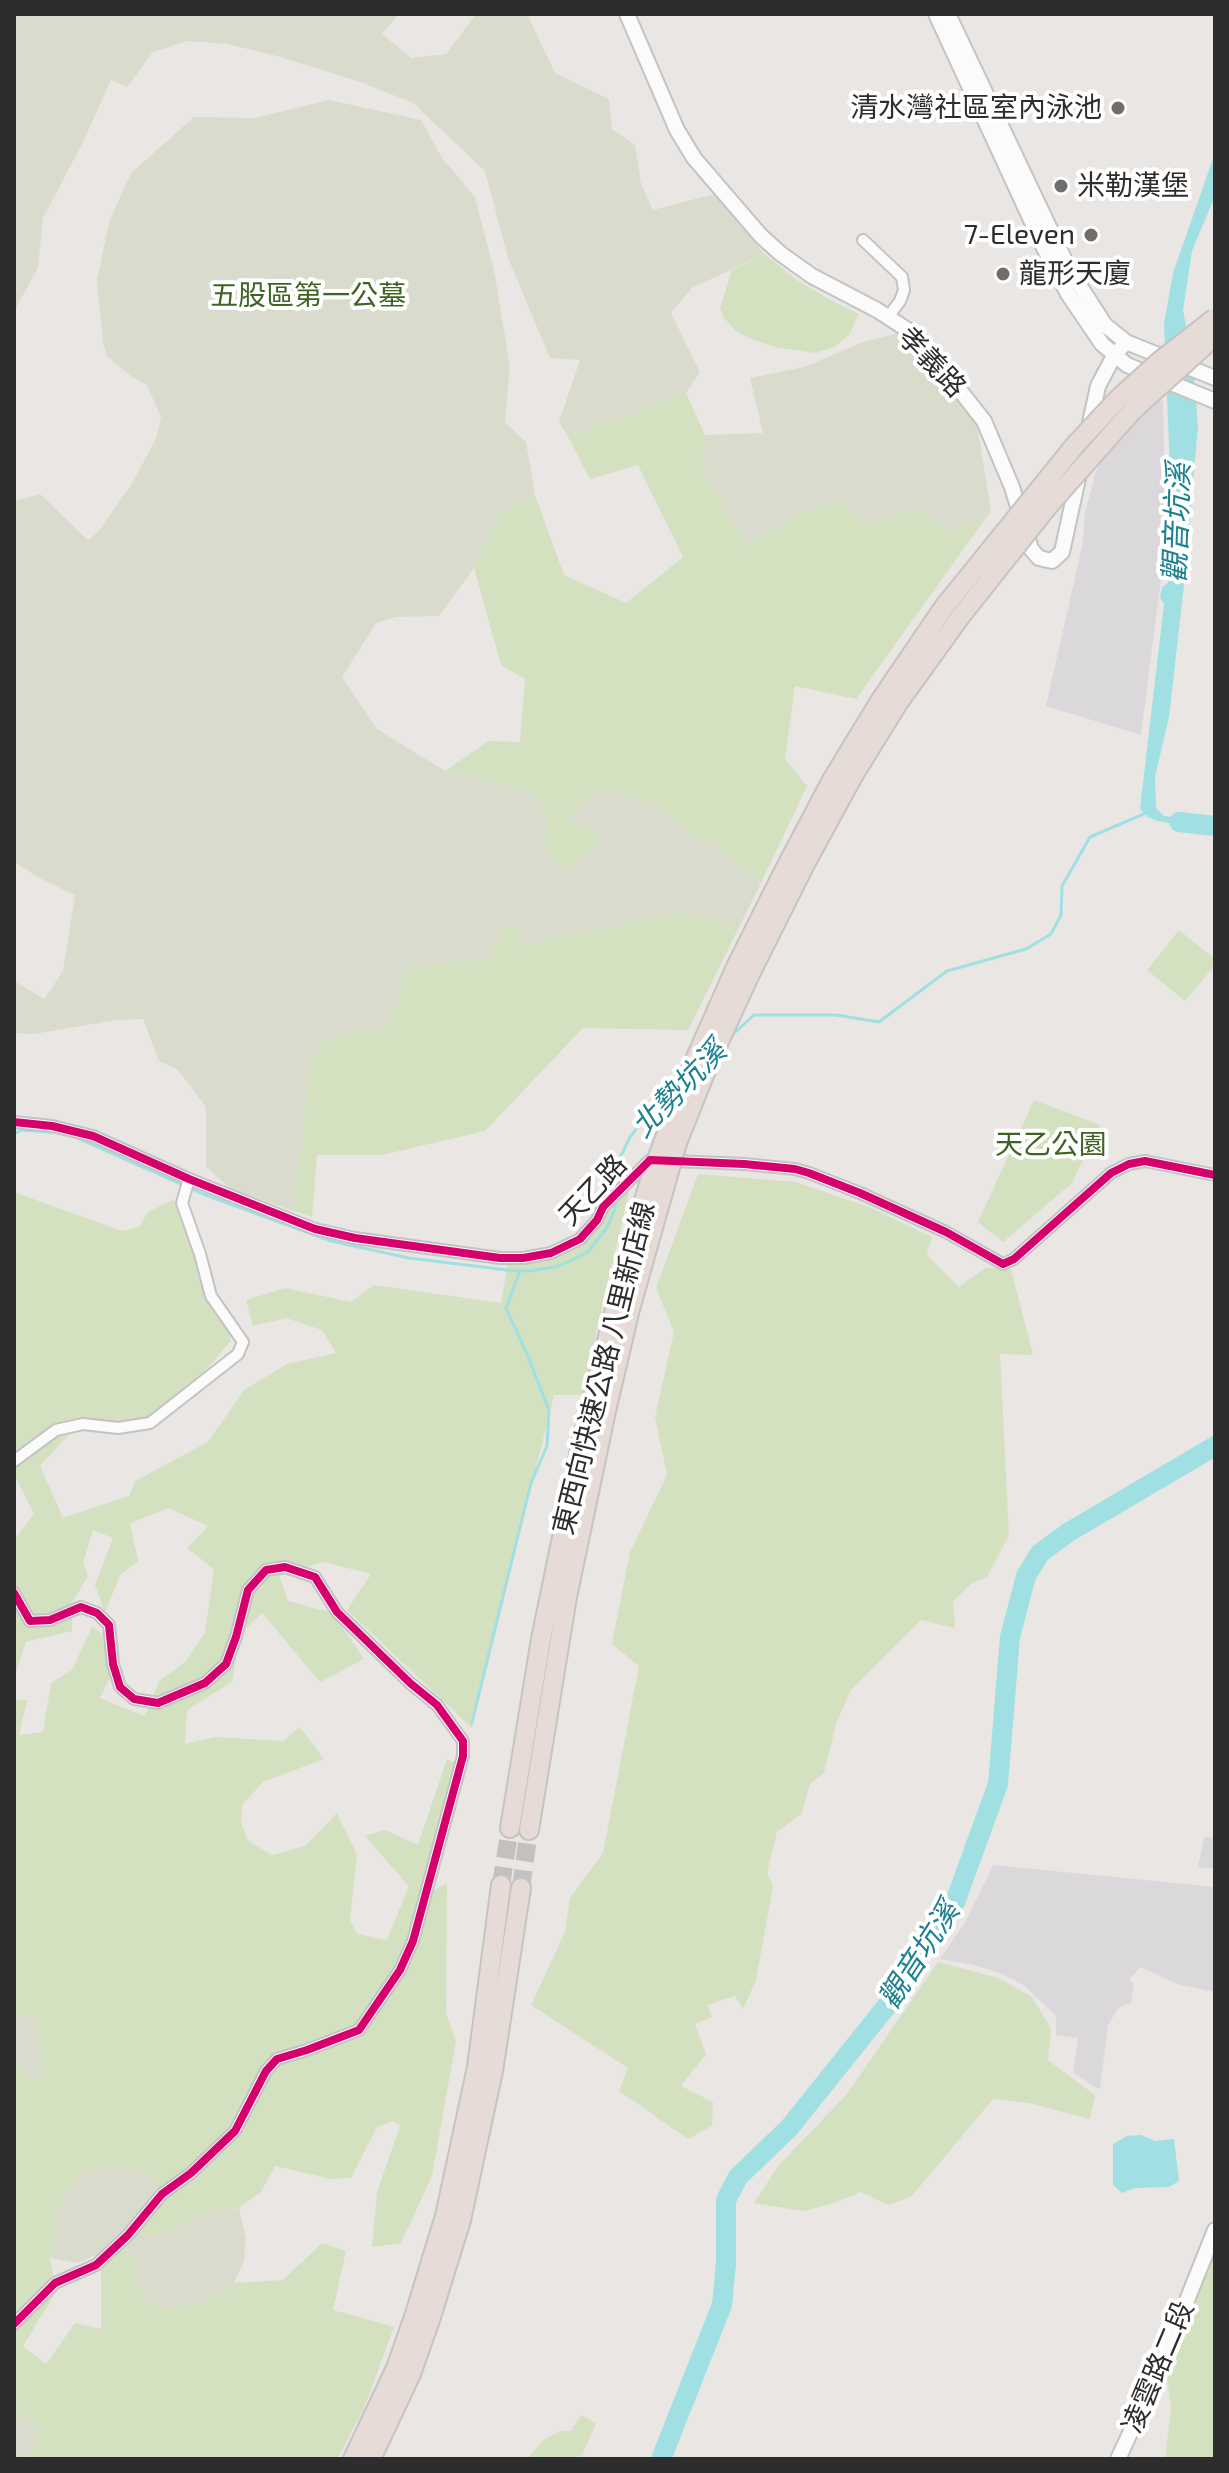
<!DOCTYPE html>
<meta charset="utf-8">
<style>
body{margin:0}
#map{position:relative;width:1229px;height:2473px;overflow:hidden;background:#e9e6e4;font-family:"Exo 2",sans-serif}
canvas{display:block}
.frame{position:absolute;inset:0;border:16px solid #2d2d2d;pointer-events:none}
</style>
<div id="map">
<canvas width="1229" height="2473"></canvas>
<div class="frame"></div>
</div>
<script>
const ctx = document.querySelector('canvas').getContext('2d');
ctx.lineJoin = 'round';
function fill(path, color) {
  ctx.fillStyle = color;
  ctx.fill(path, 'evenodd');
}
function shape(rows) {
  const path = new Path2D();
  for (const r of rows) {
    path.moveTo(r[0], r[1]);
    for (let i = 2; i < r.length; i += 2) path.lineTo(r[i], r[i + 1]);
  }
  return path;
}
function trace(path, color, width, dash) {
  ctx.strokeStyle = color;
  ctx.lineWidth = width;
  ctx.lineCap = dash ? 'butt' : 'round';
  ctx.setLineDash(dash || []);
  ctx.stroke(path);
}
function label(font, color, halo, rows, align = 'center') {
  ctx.font = font + ' "Exo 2","Noto Sans TC",sans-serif';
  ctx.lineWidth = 8;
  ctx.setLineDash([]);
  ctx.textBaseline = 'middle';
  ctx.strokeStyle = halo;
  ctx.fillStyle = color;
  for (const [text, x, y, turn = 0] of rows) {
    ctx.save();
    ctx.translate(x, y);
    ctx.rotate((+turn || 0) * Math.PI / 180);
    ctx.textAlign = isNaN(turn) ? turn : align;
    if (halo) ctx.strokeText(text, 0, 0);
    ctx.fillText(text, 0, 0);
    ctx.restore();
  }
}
fill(shape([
 [1119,386,1163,401,1165,499,1163,563,1141,735,1046,706,1083,542,1085,513],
 [1204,1837,1215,1838,1215,1869,1198,1867],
 [993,1865,1215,1887,1215,1992,1177,1984,1141,1967,1129,1979,1134,1984,1131,2004,1125,2004,1118,2009,1108,2025,1100,2089,1097,2088,1073,2073,1078,2038,1056,2035,1056,2016,1025,1986,1002,1974,974,1965,940,1959,967,1919]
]), '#dad8da');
fill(shape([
 [764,254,797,280,830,300,859,314,849,335,835,347,815,353,775,347,751,339,735,330,724,318,720,308,732,270],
 [686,393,705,435,702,468,747,546,803,512,844,502,914,506,950,533,991,511,856,699,795,686,785,759,807,786,761,883,716,845,698,839,657,806,568,819,600,836,588,854,562,870,545,852,547,811,445,771,489,741,520,742,525,679,501,665,474,568,500,513,535,495,564,575,626,603,683,557,638,465,590,479,568,437],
 [685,912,739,927,688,1030,583,1028,485,1131,382,1155,317,1155,312,1217,294,1211,310,1065,322,1040,389,1026,408,966,490,958,503,928,515,928,522,945],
 [1179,930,1215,959,1215,965,1185,1001,1147,970],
 [1034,1100,1100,1125,1072,1183,1003,1242,978,1222],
 [698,1174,796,1182,869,1207,932,1237,927,1255,959,1287,985,1268,1011,1269,1033,1355,1000,1354,1009,1535,987,1577,972,1583,953,1601,955,1628,921,1620,851,1690,837,1721,824,1773,810,1784,802,1813,777,1832,767,1873,773,1886,756,1980,743,2009,735,1996,707,2005,712,2017,695,2024,706,2054,681,2086,713,2102,712,2126,688,2139,619,2091,628,2068,531,2005,565,1932,570,1898,603,1853,639,1666,612,1644,630,1552,667,1475,655,1417,674,1332,656,1288],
 [617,1187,629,1191,582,1395,554,1395,472,1728,347,1610,371,1574,324,1562,279,1575,288,1601,333,1613,364,1659,320,1682,262,1613,240,1634,232,1682,187,1710,185,1744,215,1737,283,1741,300,1727,324,1759,263,1782,242,1805,241,1822,248,1841,272,1855,305,1846,337,1813,357,1855,350,1920,357,1934,387,1940,409,1886,365,1836,385,1830,418,1845,447,1759,458,1765,417,1900,447,1883,446,2013,456,2041,432,2176,401,2243,372,2247,377,2192,400,2126,393,2121,377,2127,351,2178,331,2179,275,2166,261,2192,239,2208,209,2212,156,2237,137,2233,137,2219,50,2258,56,2292,23,2346,46,2364,75,2323,101,2329,101,2253,126,2249,133,2256,140,2291,219,2294,234,2283,283,2280,322,2243,346,2251,333,2310,394,2327,363,2411,337,2459,22,2459,36,2444,14,2404,14,2066,23,2063,27,2078,45,2077,35,2015,14,2016,14,1700,27,1700,19,1735,43,1732,51,1683,72,1670,92,1627,116,1643,119,1660,100,1698,145,1716,159,1681,185,1662,205,1633,214,1569,187,1548,208,1526,169,1508,130,1523,138,1561,120,1575,105,1613,95,1585,113,1538,93,1530,83,1563,88,1576,72,1603,72,1631,26,1642,14,1678,14,1540,34,1514,14,1474,14,1192,122,1231,139,1227,148,1212,173,1200,188,1223,199,1272,231,1315,230,1342,177,1403,135,1423,78,1425,40,1466,63,1518,129,1496,135,1481,208,1442,244,1390,287,1364,336,1353,322,1330,286,1318,253,1326,246,1300,285,1288,351,1302,374,1285,501,1303,508,1263,571,1249],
 [938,1962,998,1978,1031,1996,1051,2028,1048,2060,1095,2095,1090,2119,1029,2103,993,2099,912,2196,888,2205,861,2192,831,2204,804,2211,754,2203,778,2166,847,2094],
 [1215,2246,1215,2459,1165,2459,1171,2409,1166,2371],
 [581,2415,596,2424,582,2455,569,2459,527,2459,542,2441,560,2431,571,2431]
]), '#d4e1c1');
fill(shape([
 [14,14,399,14,382,34,411,58,446,54,476,14,527,14,555,73,609,99,612,129,635,145,641,184,653,210,714,194,764,254,692,288,671,313,700,372,686,393,568,437,559,422,580,360,550,358,508,258,485,171,413,103,358,81,277,56,227,44,187,41,153,52,127,87,111,80,83,142,43,218,38,268,17,306,14,320],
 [329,100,421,120,442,158,475,197,495,275,510,367,505,422,526,442,535,495,500,513,474,568,439,616,396,617,376,623,342,677,377,729,445,771,531,792,547,811,545,852,562,870,588,854,600,836,567,819,591,793,621,793,657,806,698,839,716,845,761,883,739,927,685,912,522,945,515,928,503,928,490,958,408,966,389,1026,323,1040,310,1065,294,1211,231,1189,206,1167,206,1107,178,1070,159,1061,143,1019,117,1020,34,1034,14,1033,14,981,44,999,63,971,75,895,43,880,14,862,14,501,40,494,88,540,98,532,131,485,156,439,161,417,147,385,132,377,107,356,103,343,97,281,109,222,131,173,194,117,255,118],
 [896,334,922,351,977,424,991,511,950,533,914,507,867,526,843,502,803,512,747,546,702,468,705,435,763,433,750,378,804,367,866,341],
 [35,2015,45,2078,27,2078,23,2063,14,2066,14,2016],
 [122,2167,153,2175,159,2193,137,2219,138,2233,156,2237,209,2212,239,2208,246,2239,244,2261,234,2283,219,2294,201,2302,174,2308,151,2306,140,2291,133,2256,126,2249,101,2253,78,2263,50,2258,61,2200,86,2169],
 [14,2404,23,2418,38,2426,36,2444,22,2459,14,2459]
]), '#d9dccd');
fill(shape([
 [1215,153,1215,196,1192,251,1183,310,1193,364,1198,426,1184,585,1169,717,1155,777,1156,808,1164,816,1204,821,1207,829,1157,821,1148,817,1140,809,1164,604,1160,598,1162,587,1168,583,1172,531,1168,528,1168,522,1171,521,1171,492,1164,324,1173,273],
 [1141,2135,1155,2141,1174,2139,1179,2181,1169,2187,1135,2188,1122,2193,1113,2185,1113,2144,1127,2136]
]), '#a0e0e3');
trace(shape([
 [731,1036,754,1015,836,1015,879,1022,947,971,1026,949,1051,934,1061,915,1062,886,1090,837,1146,813],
 [14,1134,22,1130,61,1133],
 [68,1134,203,1194,331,1241,409,1258,507,1270,530,1271,558,1266,587,1253,606,1229,615,1209,615,1202],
 [615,1190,616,1166,630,1137,660,1099,678,1084],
 [472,1722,531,1483,547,1446,549,1410,527,1354,506,1308,520,1271]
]), '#a0e0e3', 3);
trace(shape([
 [1179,822,1215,826],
 [661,2459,722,2305,726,2263,726,2200,738,2177,789,2128,890,2002,954,1905,998,1784,1010,1637,1026,1576,1040,1553,1069,1532,1215,1446]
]), '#a0e0e3', 20);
trace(shape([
 [501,1885,510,1828],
 [521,1888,529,1830]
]), '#c3c1bf', 18, [18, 9]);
const street = shape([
 [863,240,902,277,904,290,900,301,888,317],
 [14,1122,52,1126,93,1136,189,1179,315,1229,355,1238,500,1258,523,1258,551,1253,580,1239,597,1220,603,1207,650,1160,744,1164,795,1169,809,1173,860,1193,946,1232,1003,1264,1014,1259,1111,1173,1129,1164,1145,1161,1215,1175],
 [14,1461,56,1430,83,1424,118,1428,150,1423,238,1354,243,1342,211,1296,200,1254,182,1203,189,1179],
 [14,1593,30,1621,50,1620,81,1607,97,1613,109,1625,113,1664,120,1687,134,1699,158,1703,205,1683,226,1664,236,1637,248,1590,266,1570,285,1567,315,1577,337,1612,410,1683,437,1705,463,1741,463,1756,413,1941,400,1970,359,2030,307,2050,277,2059,266,2071,235,2131,191,2173,162,2194,128,2235,96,2265,55,2283,14,2324]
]);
const secondary = shape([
 [627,14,677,130,694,158,761,236,781,254,812,276,877,310,917,336,984,421,1012,487,1031,549,1039,558,1052,561,1062,552,1098,386,1114,356,1126,342],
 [936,14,1044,248,1068,294,1102,344,1127,365,1215,401],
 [948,14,1069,269,1105,325,1126,342,1215,378],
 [1118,2459,1158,2373,1215,2230]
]);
const highway = shape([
 [510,1828,541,1639,582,1440,616,1305],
 [529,1830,567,1597,606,1411,630,1309],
 [353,2459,396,2368,415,2314,445,2216,477,2067,501,1885],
 [371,2459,411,2374,431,2317,461,2220,493,2071,521,1888]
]);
trace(street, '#c4c3c4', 14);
trace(secondary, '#c4c3c4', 18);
trace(highway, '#c5c4c3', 22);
trace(street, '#fcfbfb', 10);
trace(secondary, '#fcfbfb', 14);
trace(highway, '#e7dbd7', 18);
const highwayBridge = shape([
 [616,1305,637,1222,656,1162,694,1062,736,967,783,873,832,780,880,701,944,607,1076,444,1119,398,1160,361,1215,318],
 [630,1309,677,1143,707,1068,750,974,804,866,853,776,898,703,960,617,1049,505,1133,410,1215,336]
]);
trace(highwayBridge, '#c5c4c3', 22, []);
trace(highwayBridge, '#e7dbd7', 18);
trace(shape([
 [14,1122,52,1126,93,1136,189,1179,315,1229,355,1238,500,1258,523,1258,551,1253,580,1239,597,1220,603,1207,650,1160,744,1164,795,1169,809,1173,860,1193,946,1232,1003,1264,1014,1259,1111,1173,1129,1164,1145,1161,1215,1175],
 [14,1593,30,1621,50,1620,81,1607,97,1613,109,1625,113,1664,120,1687,134,1699,158,1703,205,1683,226,1664,236,1637,248,1590,266,1570,285,1567,315,1577,337,1612,410,1683,437,1705,463,1741,463,1756,413,1941,400,1970,359,2030,307,2050,277,2059,266,2071,235,2131,191,2173,162,2194,128,2235,96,2265,55,2283,14,2324]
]), '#d6006c', 8);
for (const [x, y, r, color] of [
 [1118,108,8,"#6f6e6d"],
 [1061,186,8,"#6f6e6d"],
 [1091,235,8,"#6f6e6d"],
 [1003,274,8,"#6f6e6d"]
]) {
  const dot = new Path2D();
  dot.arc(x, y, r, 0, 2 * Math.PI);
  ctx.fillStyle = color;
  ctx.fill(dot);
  trace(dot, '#fff', 3);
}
label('28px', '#2d2d2d', '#fff', [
 ["清水灣社區室內泳池",1102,108],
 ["米勒漢堡",1077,186,"left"],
 ["7-Eleven",1075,235],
 ["龍形天廈",1019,274,"left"]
], 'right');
label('28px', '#3e6323', '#fff', [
 ["五股區第一公墓",308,296],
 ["天乙公園",1051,1145]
]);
label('28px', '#2d2d2d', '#fff', [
 ["孝義路",932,362,47],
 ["天乙路",593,1190,-47],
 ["東西向快速公路 八里新店線",604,1368,-76],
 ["凌雲路二段",1158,2367,-67]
]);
label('italic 30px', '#1d8290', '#fff', [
 ["觀音坑溪",1177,523,-88],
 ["北勢坑溪",679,1089,-46],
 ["觀音坑溪",919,1955,-57]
]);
</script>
